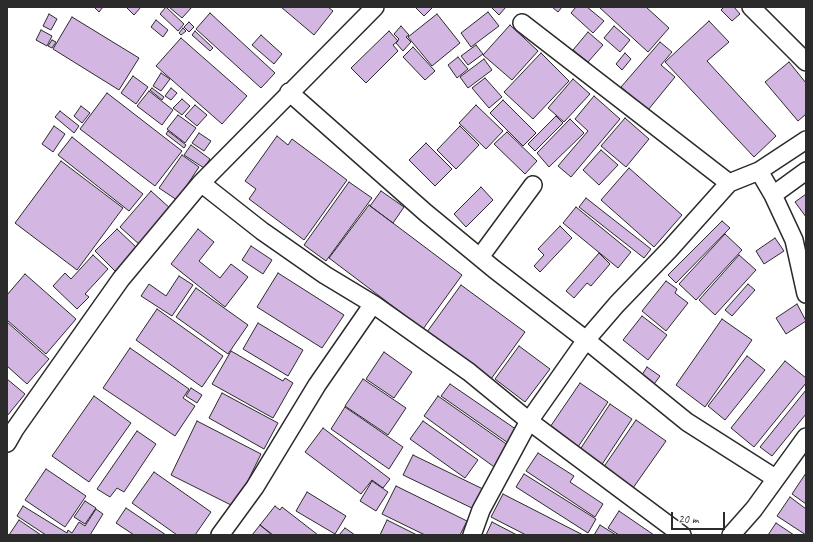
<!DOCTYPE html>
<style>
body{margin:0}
#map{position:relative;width:813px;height:542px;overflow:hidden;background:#fff;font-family:Caveat,sans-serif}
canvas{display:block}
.frame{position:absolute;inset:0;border:8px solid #2b2b2b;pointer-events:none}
.scale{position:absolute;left:671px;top:512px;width:54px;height:18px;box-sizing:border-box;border:2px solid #2b2b2b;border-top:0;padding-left:5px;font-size:12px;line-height:14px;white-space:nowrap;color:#2b2b2b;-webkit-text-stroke:3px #fff;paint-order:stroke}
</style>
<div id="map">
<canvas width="813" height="542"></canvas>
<div class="frame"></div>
<div class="scale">20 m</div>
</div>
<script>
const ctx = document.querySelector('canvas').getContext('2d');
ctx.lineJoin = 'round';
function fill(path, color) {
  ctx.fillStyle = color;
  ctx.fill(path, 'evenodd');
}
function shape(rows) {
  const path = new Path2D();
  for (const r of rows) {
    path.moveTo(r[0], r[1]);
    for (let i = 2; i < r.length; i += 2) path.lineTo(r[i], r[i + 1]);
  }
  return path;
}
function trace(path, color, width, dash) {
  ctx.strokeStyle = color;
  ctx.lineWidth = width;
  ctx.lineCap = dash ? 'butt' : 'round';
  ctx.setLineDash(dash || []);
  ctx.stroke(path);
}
const building = shape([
 [94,7,103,7,99,12,94,7],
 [126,7,141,7,134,15,126,7],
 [166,7,184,24,178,31,160,14,166,7],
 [169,7,192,7,182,18,169,7],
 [281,7,328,7,333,11,314,35,281,7],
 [415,7,433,7,424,16,415,7],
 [491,7,506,7,499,15,491,7],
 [552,7,562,7,558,12,552,7],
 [576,7,587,7,604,21,593,33,571,13,576,7],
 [599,7,646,7,669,28,648,52,599,7],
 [724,7,734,7,740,14,732,21,721,10,724,7],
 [488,12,499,26,471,47,461,33,488,12],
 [210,13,275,73,261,88,196,29,210,13],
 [49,14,57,19,51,30,43,26,49,14],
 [437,14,460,43,432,66,408,37,437,14],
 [72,17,139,58,119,90,53,49,72,17],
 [156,20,168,30,163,37,151,27,156,20],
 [709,21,729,42,707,61,776,136,754,157,665,62,709,21],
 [189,22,194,27,189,32,184,27,189,22],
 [510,25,538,51,512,80,483,55,510,25],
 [401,26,409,35,406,37,411,42,403,51,396,43,399,39,394,34,401,26],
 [614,26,630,40,620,52,604,38,614,26],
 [183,28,186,31,181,35,179,33,183,28],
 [41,30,52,36,47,46,36,40,41,30],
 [195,31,213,48,210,51,192,35,195,31],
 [389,31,398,41,393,45,398,51,366,83,351,68,389,31],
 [588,32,603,45,588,62,573,50,588,32],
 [261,35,282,54,274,64,252,45,261,35],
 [181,38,247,96,222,124,156,66,181,38],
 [52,40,56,42,52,48,48,46,52,40],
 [660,42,672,52,661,65,675,77,648,110,621,87,660,42],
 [476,45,483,54,468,65,461,56,476,45],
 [413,47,435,71,425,80,403,57,413,47],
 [541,53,569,81,533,119,504,92,541,53],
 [625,53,631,59,622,70,616,64,625,53],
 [458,57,468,69,457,78,448,65,458,57],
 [484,59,492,70,468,88,460,77,484,59],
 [789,62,806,83,806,114,798,121,765,82,789,62],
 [161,73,170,79,161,91,153,86,161,73],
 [133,76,148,87,136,104,121,93,133,76],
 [485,78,502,97,489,108,472,88,485,78],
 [573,79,590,94,564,122,548,108,573,79],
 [152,88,164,97,162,100,150,90,152,88],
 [171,88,177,93,171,100,165,96,171,88],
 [149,91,173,110,162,125,137,106,149,91],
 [107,93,182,151,155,186,80,129,107,93],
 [594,96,620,119,571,177,558,166,588,131,575,119,594,96],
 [182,99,190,106,182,115,173,108,182,99],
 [503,100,536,133,523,146,490,113,503,100],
 [195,105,207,115,197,126,185,116,195,105],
 [476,105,503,131,486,149,459,123,476,105],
 [81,106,90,113,82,123,74,116,81,106],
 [60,111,79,126,74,133,55,117,60,111],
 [178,115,196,128,185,143,167,129,178,115],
 [556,116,563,123,535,151,528,144,556,116],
 [625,118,649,139,626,167,601,146,625,118],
 [570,119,584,133,549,167,537,153,570,119],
 [54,126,65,134,53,152,42,144,54,126],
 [460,126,479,145,456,169,437,150,460,126],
 [168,131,186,145,184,148,166,134,168,131],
 [507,132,537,161,525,174,494,144,507,132],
 [199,133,211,141,204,151,192,143,199,133],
 [277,136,288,145,292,139,347,180,304,240,249,199,256,189,245,181,277,136],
 [72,137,143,194,129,211,58,155,72,137],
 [426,143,452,169,435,186,409,160,426,143],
 [191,145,210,159,204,168,184,155,191,145],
 [601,150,618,165,599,185,583,170,601,150],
 [182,155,199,167,177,200,159,188,182,155],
 [61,161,123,208,77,270,15,223,61,161],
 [629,168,682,215,654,247,601,200,629,168],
 [349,182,372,198,326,261,304,245,349,182],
 [481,187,493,200,466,227,454,214,481,187],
 [151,191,171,209,140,245,120,227,151,191],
 [381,191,404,207,393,223,370,206,381,191],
 [806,194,806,217,795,202,806,194],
 [586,198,651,249,644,258,579,207,586,198],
 [369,205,462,275,423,329,329,258,369,205],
 [576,207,631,252,618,268,563,223,576,207],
 [722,221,730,228,676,283,668,275,722,221],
 [560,226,572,238,540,272,534,266,544,255,538,249,560,226],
 [117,229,137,248,115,271,95,251,117,229],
 [198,229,214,242,199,261,220,278,231,264,248,277,225,307,171,264,198,229],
 [725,234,742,250,696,300,679,284,725,234],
 [775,238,784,251,764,264,756,251,775,238],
 [251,246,272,260,263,274,242,260,251,246],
 [599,253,610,264,591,286,587,283,574,298,566,291,599,253],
 [93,255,108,269,85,294,89,297,77,309,53,286,65,273,71,279,93,255],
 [739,255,756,270,715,315,699,300,739,255],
 [278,273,344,315,322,348,257,307,278,273],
 [25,274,76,319,46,354,7,320,7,295,25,274],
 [179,276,193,285,172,316,141,296,149,284,166,296,179,276],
 [666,281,677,289,675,293,688,303,666,331,642,311,666,281],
 [748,284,755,290,732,316,725,310,748,284],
 [461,285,525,332,491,379,427,332,461,285],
 [196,288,248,325,228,354,176,317,196,288],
 [797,304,806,321,786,334,776,318,797,304],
 [157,309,223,356,202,387,136,340,157,309],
 [642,316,667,335,648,360,623,340,642,316],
 [722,319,752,340,705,407,676,385,722,319],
 [7,322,49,359,27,384,7,366,7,322],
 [258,323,303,350,288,376,243,349,258,323],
 [519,346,550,369,525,402,495,379,519,346],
 [130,348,189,389,183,398,195,406,175,436,103,388,130,348],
 [231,351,283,381,285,378,293,383,273,418,212,384,231,351],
 [384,352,412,372,394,398,366,379,384,352],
 [747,356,765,370,725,420,708,406,747,356],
 [785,361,806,378,806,383,754,447,731,428,785,361],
 [647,367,660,376,652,387,640,378,647,367],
 [7,379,25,394,7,416,7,379],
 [363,379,406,408,388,435,345,406,363,379],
 [580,383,608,402,576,450,548,430,580,383],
 [450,384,520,432,511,445,441,396,450,384],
 [191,388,202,395,197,403,186,396,191,388],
 [806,390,806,414,772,456,760,447,806,390],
 [222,393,278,423,264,449,209,418,222,393],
 [94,396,131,423,89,482,52,456,94,396],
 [438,396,512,448,497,469,424,416,438,396],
 [610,404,632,419,601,466,579,451,610,404],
 [345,407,403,447,389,469,331,429,345,407],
 [636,420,666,441,633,488,603,468,636,420],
 [197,421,261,454,235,507,171,475,197,421],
 [423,421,478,460,465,478,410,439,423,421],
 [323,428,390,479,383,488,372,480,361,494,305,452,323,428],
 [137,431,156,444,124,492,117,488,110,497,97,489,137,431],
 [538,453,574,476,570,482,603,504,595,517,526,471,538,453],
 [413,455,485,490,476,510,403,475,413,455],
 [46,469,86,496,65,527,25,500,46,469],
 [154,472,211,512,195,535,177,535,132,503,154,472],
 [806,473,806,504,792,494,806,473],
 [524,474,596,519,588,533,516,487,524,474],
 [372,481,388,492,376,511,360,501,372,481],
 [396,486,467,521,460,535,425,535,382,514,396,486],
 [307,492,346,516,335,534,296,511,307,492],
 [503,494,583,535,526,535,491,517,503,494],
 [790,497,806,509,806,535,777,516,790,497],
 [85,501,96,508,85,524,74,517,85,501],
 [23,506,67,533,68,530,72,533,79,522,85,526,96,509,103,514,90,535,46,535,17,516,23,506],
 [275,506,280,510,282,507,318,535,273,535,260,525,275,506],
 [126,508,166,535,134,535,116,523,126,508],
 [619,511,654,535,619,535,608,528,619,511],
 [19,520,41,535,9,535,19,520],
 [387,520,417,535,380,535,387,520],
 [492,522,517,535,486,535,492,522],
 [776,523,794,535,768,535,776,523],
 [260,525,272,535,252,535,260,525],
 [600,525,616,535,594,535,600,525],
 [345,528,355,535,339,535,345,528]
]);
fill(building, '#d4b6e3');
trace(building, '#2b2b2b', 1);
const minor = shape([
 [751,7,806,62],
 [522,23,729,183],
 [289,92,426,213,494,269,586,340,687,422,775,478],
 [759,171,773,195,794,240,806,294],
 [201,183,262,231,325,275,373,304,469,372,529,421,682,535],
 [773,195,806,171],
 [480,257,533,185],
 [7,443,15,429,121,279,201,183,375,7],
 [220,535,255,487,317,385,373,304],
 [472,535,481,510,529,421,586,340,617,304,669,250,729,183,759,171,806,140],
 [731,535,754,509,806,437]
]);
trace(minor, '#2b2b2b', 20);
trace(minor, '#fff', 17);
</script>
